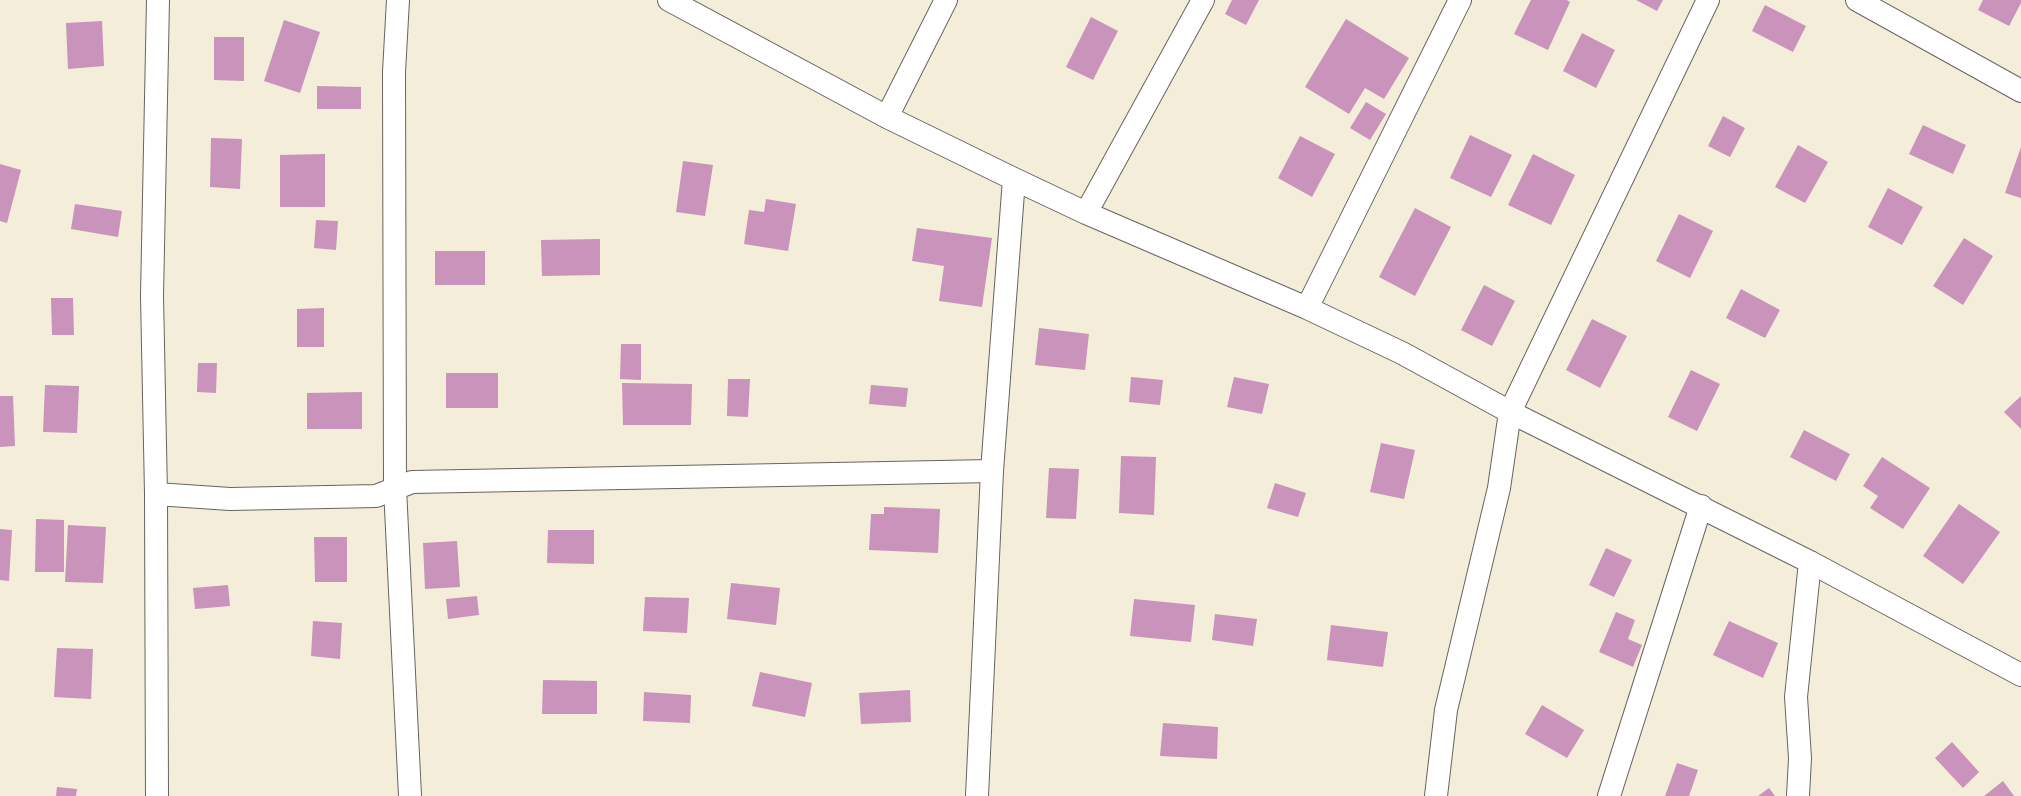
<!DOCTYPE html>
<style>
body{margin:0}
canvas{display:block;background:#f3edda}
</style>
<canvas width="2021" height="796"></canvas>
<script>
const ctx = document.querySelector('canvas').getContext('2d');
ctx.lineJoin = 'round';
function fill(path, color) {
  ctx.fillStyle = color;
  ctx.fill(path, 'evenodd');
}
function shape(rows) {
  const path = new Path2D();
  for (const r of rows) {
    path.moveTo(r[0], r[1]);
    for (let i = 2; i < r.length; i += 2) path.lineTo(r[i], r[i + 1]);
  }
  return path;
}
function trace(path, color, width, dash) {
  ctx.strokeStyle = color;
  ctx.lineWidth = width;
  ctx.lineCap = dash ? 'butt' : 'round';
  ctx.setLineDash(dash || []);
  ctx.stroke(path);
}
fill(shape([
 [1232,0,1259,0,1246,25,1225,14],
 [1531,0,1567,0,1570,2,1548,50,1514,34],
 [1636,0,1663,0,1657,11],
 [1983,0,2021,0,2021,3,2009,26,1978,10],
 [1765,5,1806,26,1793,52,1752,31],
 [1091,17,1118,31,1093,80,1066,67],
 [1346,19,1409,58,1384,99,1365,88,1349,114,1305,87],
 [284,20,320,32,300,93,264,81],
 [102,21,104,66,68,69,66,23],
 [1582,33,1615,50,1596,88,1563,71],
 [214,37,244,37,244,81,214,80],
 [317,86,361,87,361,109,317,109],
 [1366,102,1386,114,1370,140,1350,128],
 [1723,116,1745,128,1730,157,1708,146],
 [1923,125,1966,145,1953,174,1909,154],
 [1470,135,1512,155,1491,197,1450,178],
 [1300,136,1335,154,1312,197,1278,178],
 [211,138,242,139,240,189,210,187],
 [1798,145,1828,162,1805,203,1775,187],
 [2021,147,2021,198,2005,193],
 [325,154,325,207,280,207,280,155],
 [1533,154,1575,175,1551,225,1508,205],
 [683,161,713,165,705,216,676,212],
 [0,164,21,170,7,223,0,221],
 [1888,188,1923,207,1902,245,1868,227],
 [766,199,796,204,788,251,744,244,749,210,764,212],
 [75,204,122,211,118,237,71,229],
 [1415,208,1451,227,1415,296,1379,277],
 [1679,214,1713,231,1690,278,1656,261],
 [316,220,338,221,336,250,314,248],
 [917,228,992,238,982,307,939,301,944,266,912,261],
 [1964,238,1993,256,1963,305,1933,286],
 [600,239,600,275,542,276,541,240],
 [435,251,485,251,485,285,435,285],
 [1484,285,1515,301,1492,346,1461,330],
 [1741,289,1780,310,1765,338,1726,318],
 [51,298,73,298,74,335,52,335],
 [324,308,324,347,297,347,297,309],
 [1592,319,1627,336,1600,388,1566,370],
 [1039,328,1089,334,1085,370,1035,365],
 [621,344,641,344,641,380,620,379],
 [198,363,217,363,216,393,197,392],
 [1691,370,1720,384,1697,431,1668,417],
 [446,373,498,373,498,408,446,408],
 [1131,377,1163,380,1160,405,1129,402],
 [1234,377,1269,384,1262,414,1227,407],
 [728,379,750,379,748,417,727,416],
 [622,383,692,384,691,425,623,425],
 [45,385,79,386,77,433,43,432],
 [871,385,908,388,906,407,869,404],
 [362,392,362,429,307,429,307,393],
 [0,396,13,396,15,446,0,447],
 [2021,396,2021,429,2004,412],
 [1804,430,1850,454,1836,481,1790,457],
 [1381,443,1415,450,1404,499,1370,492],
 [1121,456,1156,457,1154,515,1119,513],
 [1882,457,1930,488,1903,529,1870,508,1878,496,1863,486],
 [1049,468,1079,469,1076,519,1046,518],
 [1275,483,1306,493,1298,517,1267,508],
 [1959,504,2000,532,1963,584,1923,556],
 [884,507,940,509,938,553,869,550,871,514,884,514],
 [36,519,64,520,64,572,35,572],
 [68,525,106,527,103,583,65,582],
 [0,529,12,530,9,581,0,580],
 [548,530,594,530,594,564,547,563],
 [314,537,347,537,347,582,315,582],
 [457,541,460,587,425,589,423,543],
 [1606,548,1632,560,1614,597,1589,585],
 [731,583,780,588,776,625,727,619],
 [228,585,230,606,195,609,193,588],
 [477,596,479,615,448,619,446,599],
 [645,597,689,598,687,633,643,631],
 [1134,599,1195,605,1191,642,1130,636],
 [1616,612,1635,620,1628,639,1642,645,1633,667,1599,652],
 [1215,614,1257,619,1253,646,1212,640],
 [313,621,342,623,340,659,311,656],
 [1729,621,1778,643,1763,678,1713,655],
 [1331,625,1388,632,1383,667,1327,660],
 [57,648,93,649,91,699,54,697],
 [760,672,812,683,805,717,752,706],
 [543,680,597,681,597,714,542,714],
 [910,690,911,722,861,724,859,693],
 [644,692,691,695,690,723,643,721],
 [1542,705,1584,730,1567,758,1525,734],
 [1163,723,1218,727,1217,759,1160,756],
 [1952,742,1979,772,1963,788,1935,758],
 [1677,763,1698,770,1689,796,1665,796],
 [2003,781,2014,796,1984,796],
 [57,787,77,789,76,796,56,796],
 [1769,788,1775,796,1758,796]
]), '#c993bb');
const street = shape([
 [398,0,394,72,395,488,410,796],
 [669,0,887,117,1014,179,1086,213,1307,308,1402,353,1510,412,1810,562,2021,675],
 [1857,0,2021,91],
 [887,117,946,0],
 [1086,213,1203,0],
 [1307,308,1460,0],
 [156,494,230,499,376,496,412,482,992,471],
 [157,796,156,494,152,296,158,0],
 [977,796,992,471,1014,179],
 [1436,796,1446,710,1499,488,1510,412,1708,0],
 [1609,796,1701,506],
 [1798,796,1800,758,1796,697,1810,562]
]);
trace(street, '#67655e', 24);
trace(street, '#fff', 22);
</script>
